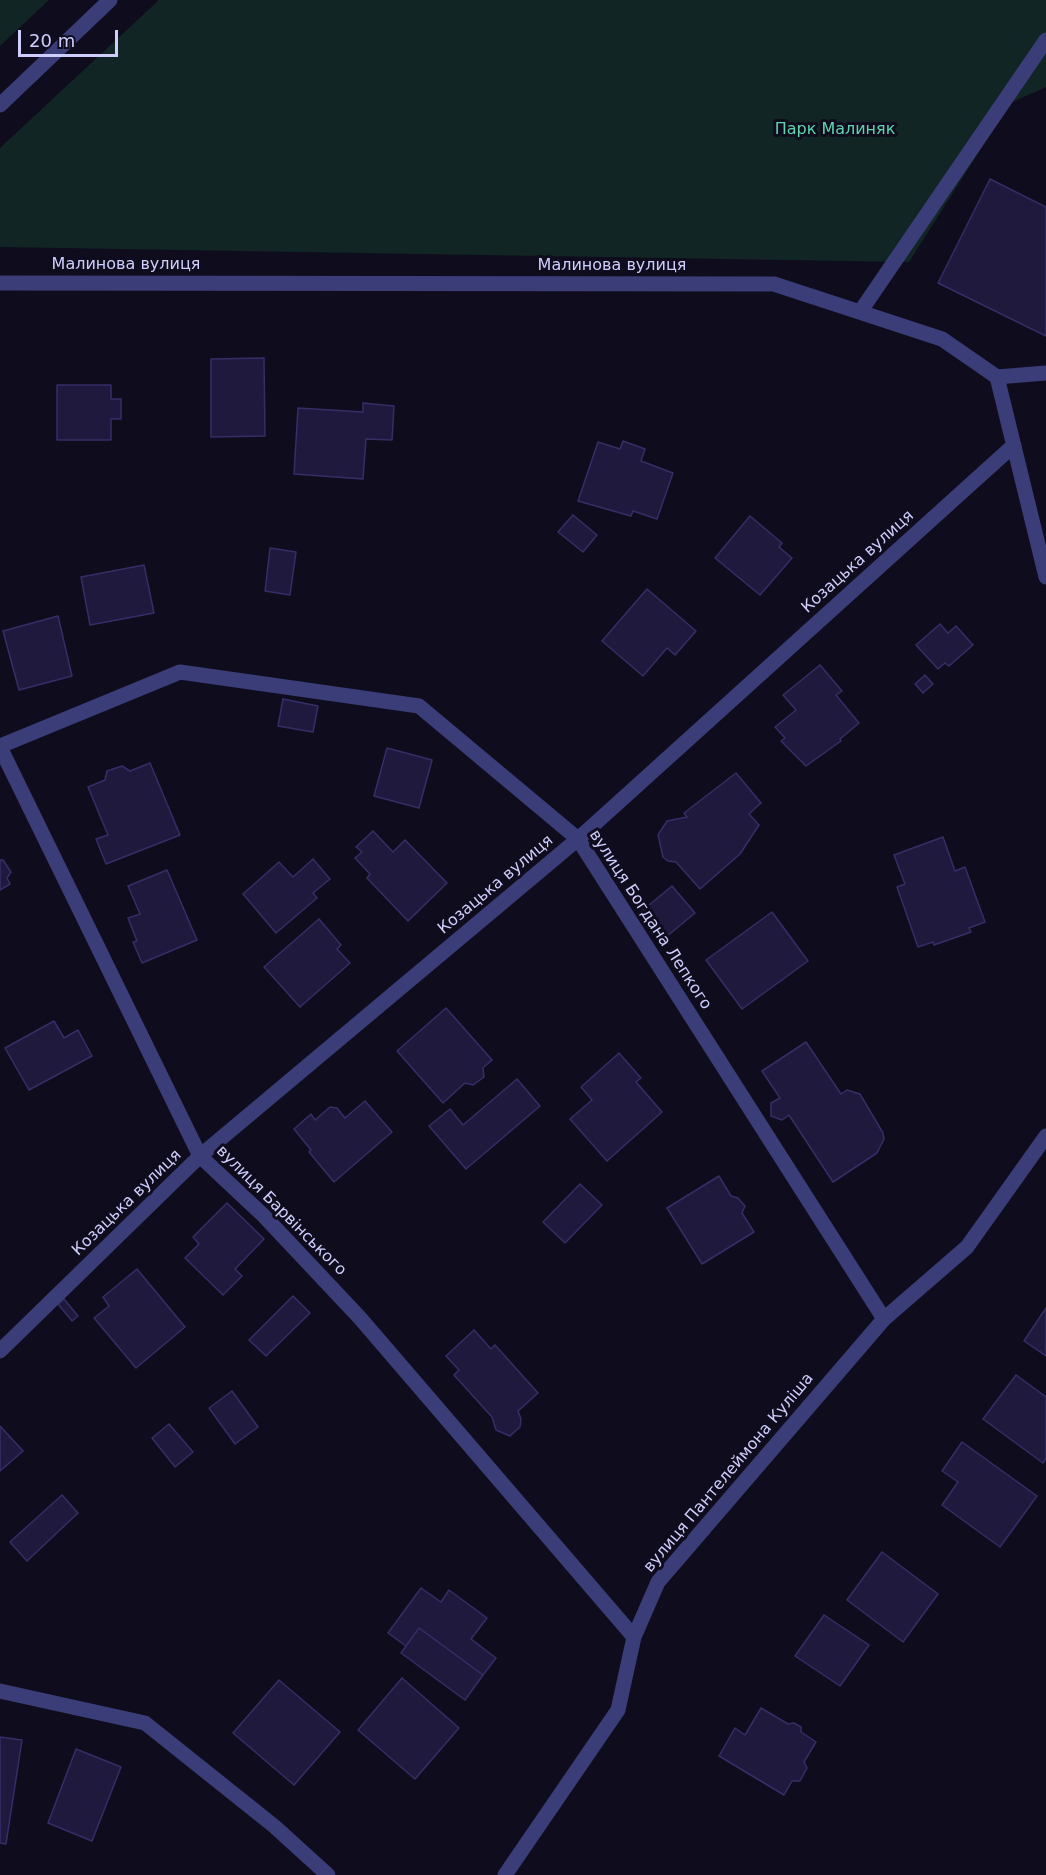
<!DOCTYPE html>
<meta charset="utf-8">
<style>
body{margin:0}
#map{position:relative;width:1046px;height:1875px;overflow:hidden;background:#0f0d1d;font-family:"DejaVu Sans",sans-serif}
canvas{display:block}
.scale{position:absolute;left:18px;top:30px;width:100px;height:27px;box-sizing:border-box;border:3px solid #cecdfc;border-top:0;padding-left:8px;font-size:18px;line-height:21px;white-space:nowrap;color:#cecdfc;-webkit-text-stroke:4px #0f0d1d;paint-order:stroke}
</style>
<div id="map">
<canvas width="1046" height="1875"></canvas>
<div class="scale">20 m</div>
</div>
<script>
const ctx = document.querySelector('canvas').getContext('2d');
ctx.lineJoin = 'round';
function fill(path, color) {
  ctx.fillStyle = color;
  ctx.fill(path, 'evenodd');
}
function shape(rows) {
  const path = new Path2D();
  for (const r of rows) {
    path.moveTo(r[0], r[1]);
    for (let i = 2; i < r.length; i += 2) path.lineTo(r[i], r[i + 1]);
  }
  return path;
}
function trace(path, color, width, dash) {
  ctx.strokeStyle = color;
  ctx.lineWidth = width;
  ctx.lineCap = dash ? 'butt' : 'round';
  ctx.setLineDash(dash || []);
  ctx.stroke(path);
}
function label(font, color, halo, rows, align = 'center') {
  ctx.font = font + ' "DejaVu Sans",sans-serif';
  ctx.lineWidth = 6;
  ctx.setLineDash([]);
  ctx.textBaseline = 'middle';
  ctx.strokeStyle = halo;
  ctx.fillStyle = color;
  for (const [text, x, y, turn = 0] of rows) {
    ctx.save();
    ctx.translate(x, y);
    ctx.rotate((+turn || 0) * Math.PI / 180);
    ctx.textAlign = isNaN(turn) ? turn : align;
    if (halo) ctx.strokeText(text, 0, 0);
    ctx.fillText(text, 0, 0);
    ctx.restore();
  }
}
fill(shape([
 [0,0,49,0,0,46],
 [159,0,1046,0,1046,87,1010,103,909,262,0,247,0,148]
]), '#112624');
const building = shape([
 [990,179,1046,207,1046,336,938,283,990,179],
 [264,358,265,436,211,437,211,359,264,358],
 [57,385,111,385,111,399,121,399,121,419,111,419,111,440,57,440,57,385],
 [363,403,394,406,392,440,366,439,363,479,294,474,298,408,363,412,363,403],
 [623,441,645,449,641,461,673,473,657,519,633,511,631,516,578,501,598,442,620,449,623,441],
 [573,515,597,535,583,552,558,532,573,515],
 [750,516,782,543,779,547,792,558,760,595,715,558,750,516],
 [270,548,296,552,290,595,265,591,270,548],
 [144,565,154,613,90,625,81,577,144,565],
 [647,589,696,631,675,655,667,648,643,676,602,641,647,589],
 [58,616,72,676,19,690,3,631,58,616],
 [940,624,948,633,956,626,973,645,949,666,945,663,938,669,916,645,940,624],
 [820,665,842,691,836,695,859,723,840,739,841,741,806,766,781,741,785,738,775,727,796,710,783,695,820,665],
 [925,675,933,684,923,693,915,684,925,675],
 [283,699,318,706,313,732,278,726,283,699],
 [387,748,432,760,419,808,374,796,387,748],
 [150,763,180,835,106,864,96,839,108,835,88,787,105,780,107,771,122,766,130,771,150,763],
 [736,773,761,803,749,814,759,825,740,854,700,889,676,862,668,861,663,857,658,835,667,821,687,817,684,813,736,773],
 [373,831,393,852,405,840,447,883,408,921,367,878,370,874,355,858,362,852,356,847,373,831],
 [943,837,955,871,965,867,985,922,969,928,971,932,934,945,933,942,918,947,897,887,905,884,894,855,943,837],
 [313,859,330,879,313,893,317,898,276,933,243,894,279,862,293,877,313,859],
 [0,860,3,860,11,872,7,878,10,884,0,890,0,860],
 [167,870,197,940,142,963,133,942,137,941,128,918,140,914,128,886,167,870],
 [672,886,695,913,666,937,643,910,672,886],
 [772,912,808,961,742,1009,706,960,772,912],
 [319,919,341,945,337,949,350,963,300,1007,264,967,319,919],
 [446,1008,492,1060,483,1068,484,1077,473,1085,465,1083,443,1103,397,1051,446,1008],
 [54,1021,64,1038,78,1030,92,1056,29,1090,5,1048,54,1021],
 [806,1042,841,1094,847,1090,860,1094,883,1133,884,1139,877,1153,833,1182,789,1115,782,1120,771,1116,771,1103,780,1098,762,1071,806,1042],
 [619,1053,641,1078,636,1082,662,1112,607,1161,570,1119,592,1100,581,1087,619,1053],
 [517,1079,540,1106,466,1169,429,1126,450,1109,463,1125,517,1079],
 [365,1101,392,1132,334,1182,309,1152,311,1150,294,1129,311,1114,315,1120,330,1107,337,1108,345,1118,365,1101],
 [719,1176,731,1196,738,1198,745,1206,742,1213,754,1232,702,1264,667,1208,719,1176],
 [580,1184,602,1205,565,1243,543,1222,580,1184],
 [227,1203,264,1239,235,1269,242,1276,223,1295,185,1258,199,1244,193,1237,227,1203],
 [137,1269,185,1327,136,1368,94,1318,109,1306,103,1297,137,1269],
 [293,1296,310,1313,266,1356,249,1340,293,1296],
 [64,1299,78,1316,72,1321,58,1304,64,1299],
 [1046,1308,1046,1356,1024,1341,1046,1308],
 [474,1330,491,1349,495,1345,538,1393,518,1411,521,1419,520,1427,510,1436,496,1430,492,1417,454,1375,459,1370,446,1356,474,1330],
 [1016,1375,1046,1397,1046,1458,1043,1463,983,1419,1016,1375],
 [232,1391,258,1427,235,1444,209,1408,232,1391],
 [169,1424,193,1452,175,1467,152,1438,169,1424],
 [0,1426,23,1451,0,1471,0,1426],
 [962,1442,1037,1496,1000,1547,942,1505,958,1482,942,1471,962,1442],
 [62,1495,78,1513,27,1561,10,1542,62,1495],
 [882,1552,938,1594,903,1642,847,1600,882,1552],
 [421,1588,441,1602,449,1590,487,1618,471,1639,496,1658,483,1675,419,1628,406,1646,388,1633,421,1588],
 [824,1615,869,1645,840,1686,795,1656,824,1615],
 [419,1628,483,1675,465,1700,401,1653,419,1628],
 [402,1678,459,1728,415,1779,358,1730,402,1678],
 [279,1680,340,1732,294,1785,233,1733,279,1680],
 [761,1708,788,1724,794,1723,801,1727,801,1732,816,1742,804,1762,807,1768,800,1781,792,1781,784,1795,719,1756,735,1728,745,1735,761,1708],
 [0,1737,22,1740,6,1844,0,1843,0,1737],
 [76,1749,121,1767,92,1841,48,1823,76,1749]
]);
fill(building, '#1f1a3d');
trace(building, '#352e67', 1.5);
trace(shape([
 [997,377,1046,373]
]), '#3b3d79', 15);
trace(shape([
 [0,105,110,0],
 [0,283,774,284,942,339,997,377,1046,577],
 [860,312,1046,40],
 [0,746,180,672,419,706,578,839,884,1319],
 [0,747,200,1156,264,1216,360,1318,634,1637],
 [0,1351,200,1156,578,839,1014,445],
 [0,1691,145,1723,274,1826,328,1875],
 [505,1875,618,1710,634,1637,658,1582,884,1319,967,1247,1046,1136]
]), '#3b3d79', 15);
label('16px', '#5fd5af', '#0f0d1d', [
 ["Парк Малиняк",835,130]
]);
label('16px', '#cecdfc', '#0f0d1d', [
 ["Малинова вулиця",126,265],
 ["Малинова вулиця",612,266],
 ["Козацька вулиця",858,562,-42],
 ["Козацька вулиця",496,885,-40],
 ["вулиця Богдана Лепкого",650,920,57],
 ["Козацька вулиця",127,1203,-44],
 ["вулиця Барвінського",281,1211,45],
 ["вулиця Пантелеймона Куліша",729,1473,-50]
]);
</script>
